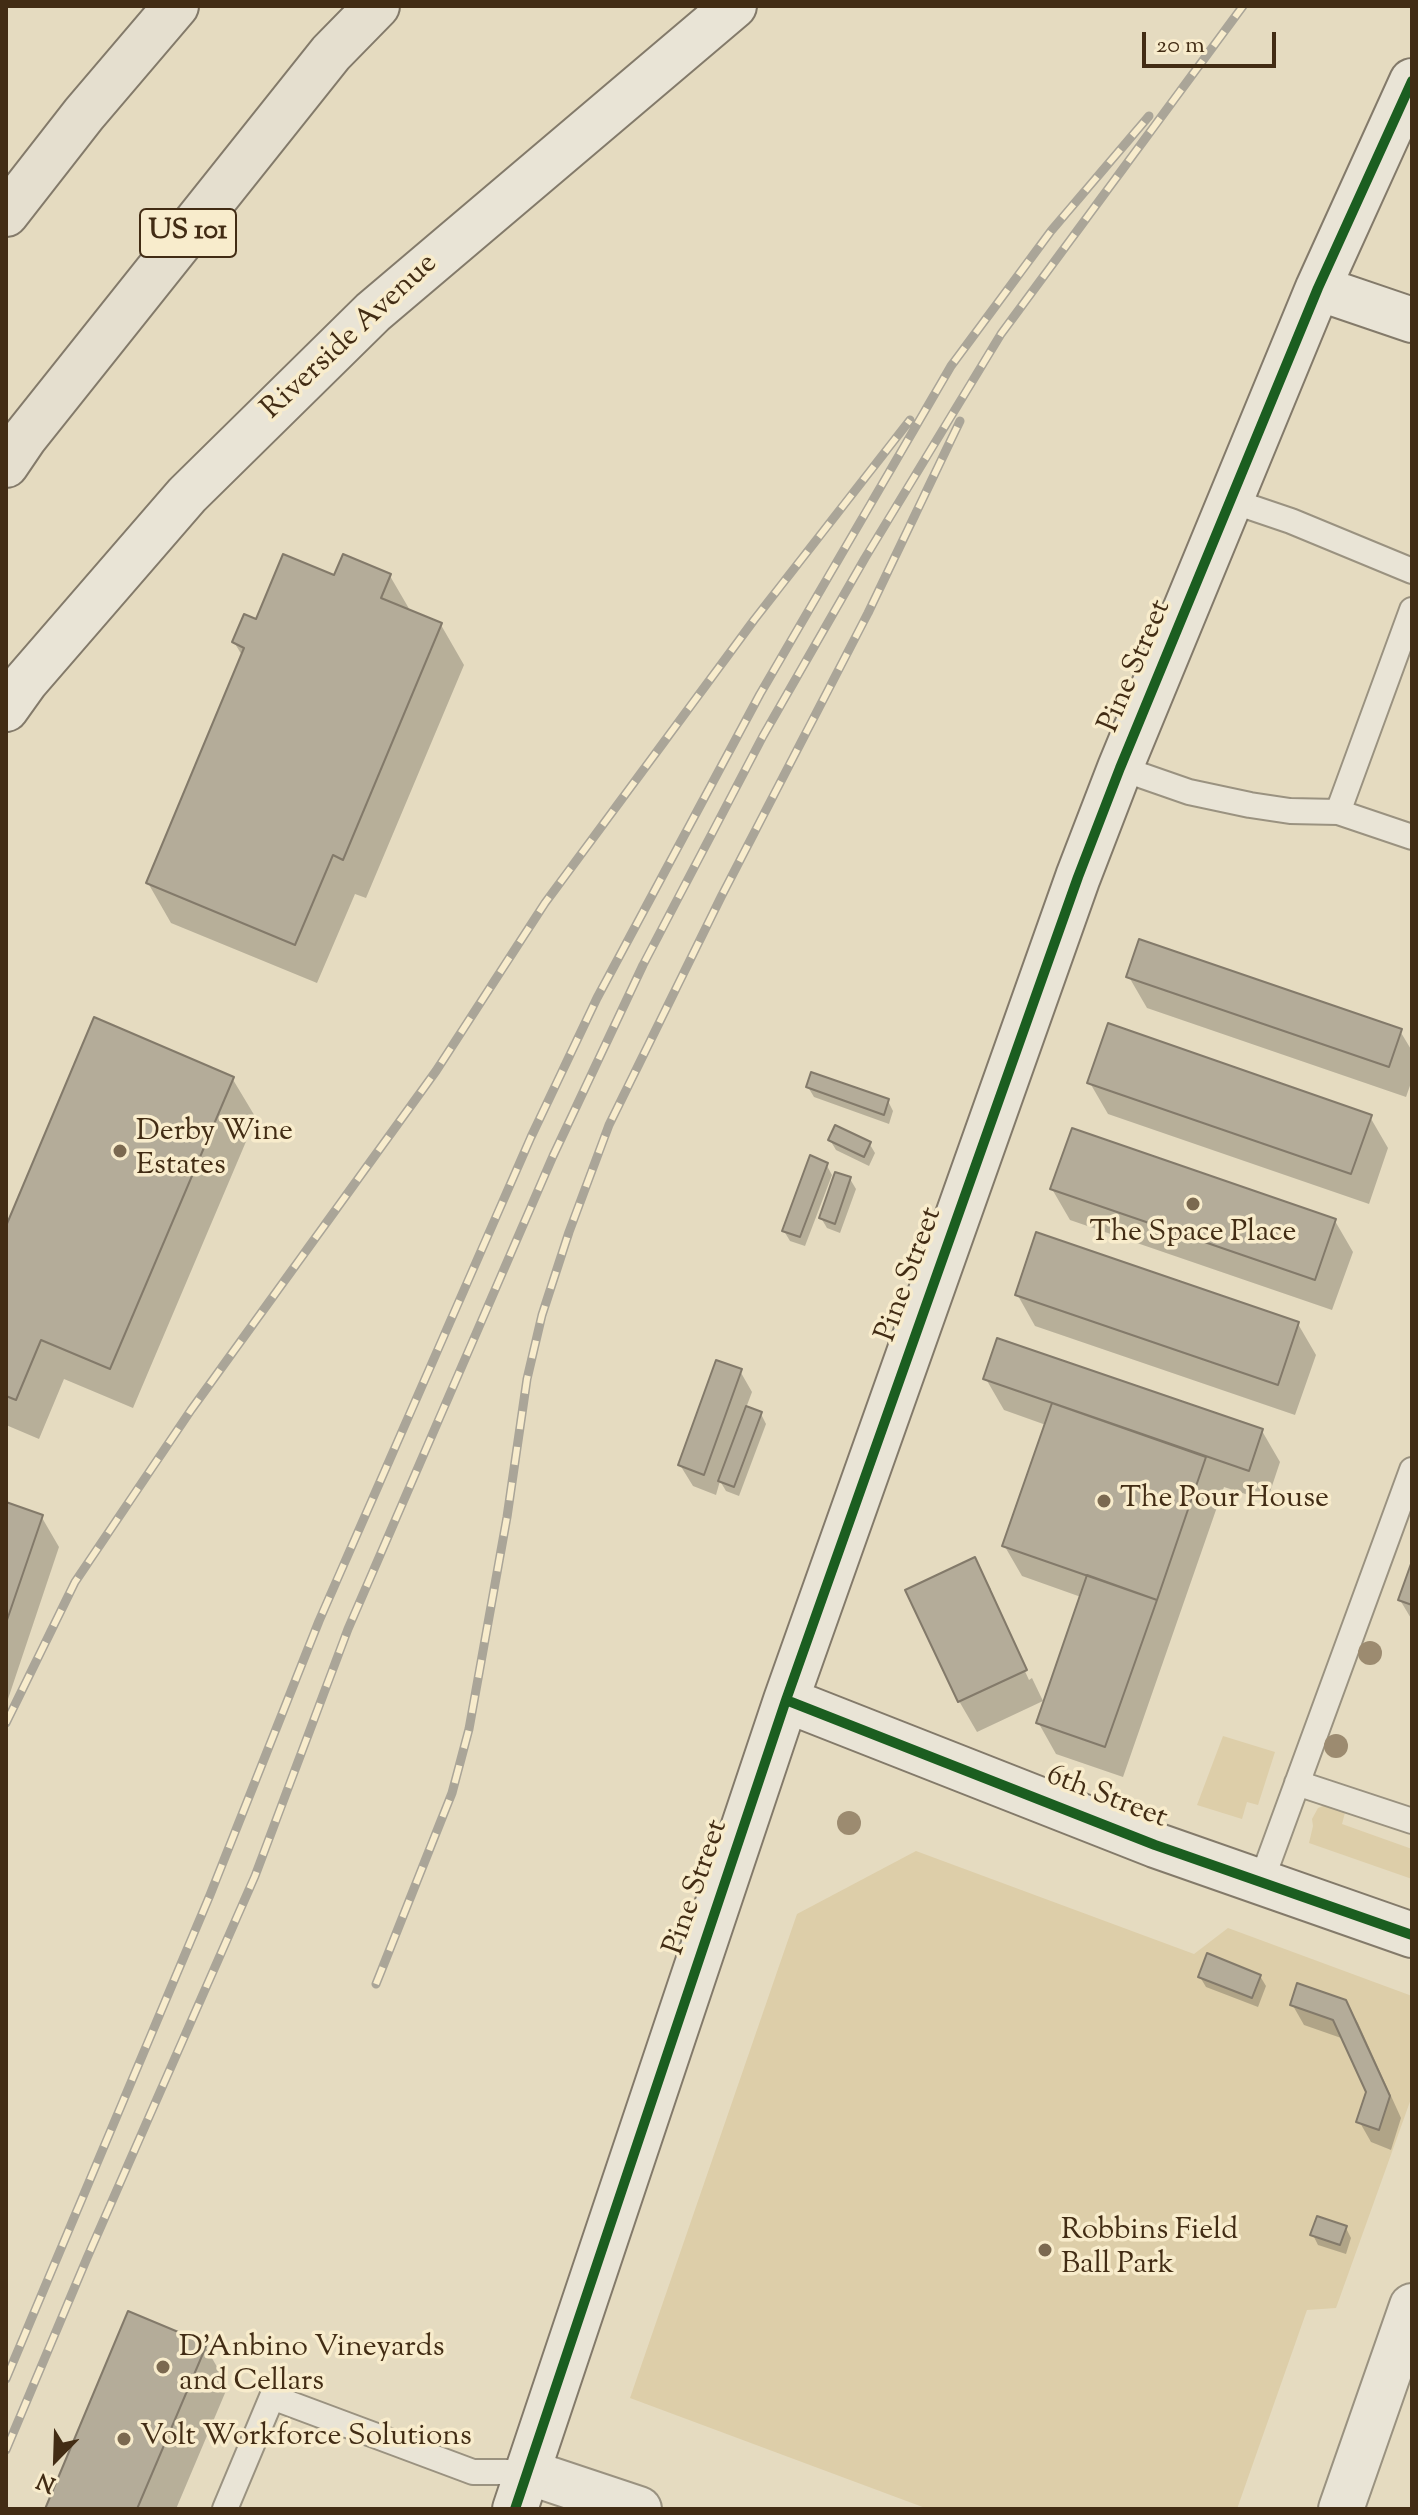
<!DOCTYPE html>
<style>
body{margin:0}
#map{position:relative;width:1418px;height:2515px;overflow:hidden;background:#e5dbc0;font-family:"Sorts Mill Goudy",serif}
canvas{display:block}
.frame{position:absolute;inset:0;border:8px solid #422c14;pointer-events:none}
.north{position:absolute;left:16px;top:2419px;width:80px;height:80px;-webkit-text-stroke:6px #f8eccc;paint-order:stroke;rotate:203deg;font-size:22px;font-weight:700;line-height:32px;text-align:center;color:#422c14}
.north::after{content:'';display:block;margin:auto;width:28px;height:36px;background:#422c14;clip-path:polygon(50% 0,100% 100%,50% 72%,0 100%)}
.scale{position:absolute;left:1142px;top:32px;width:134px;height:36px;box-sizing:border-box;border:4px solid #422c14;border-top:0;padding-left:10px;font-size:24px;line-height:28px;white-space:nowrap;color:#422c14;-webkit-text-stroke:6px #f8eccc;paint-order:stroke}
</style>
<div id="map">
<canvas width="1418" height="2515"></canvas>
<div class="frame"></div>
<div class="north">N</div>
<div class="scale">20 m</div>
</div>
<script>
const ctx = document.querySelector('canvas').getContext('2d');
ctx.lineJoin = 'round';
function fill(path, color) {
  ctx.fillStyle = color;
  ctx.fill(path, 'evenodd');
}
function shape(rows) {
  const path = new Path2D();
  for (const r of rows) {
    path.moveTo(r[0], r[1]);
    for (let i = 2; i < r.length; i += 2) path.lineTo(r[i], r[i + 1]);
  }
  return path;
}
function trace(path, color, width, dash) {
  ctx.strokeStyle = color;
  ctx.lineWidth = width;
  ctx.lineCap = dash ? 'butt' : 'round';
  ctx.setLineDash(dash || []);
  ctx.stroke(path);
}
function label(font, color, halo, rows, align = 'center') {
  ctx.font = font + ' "Sorts Mill Goudy",serif';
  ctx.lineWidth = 7;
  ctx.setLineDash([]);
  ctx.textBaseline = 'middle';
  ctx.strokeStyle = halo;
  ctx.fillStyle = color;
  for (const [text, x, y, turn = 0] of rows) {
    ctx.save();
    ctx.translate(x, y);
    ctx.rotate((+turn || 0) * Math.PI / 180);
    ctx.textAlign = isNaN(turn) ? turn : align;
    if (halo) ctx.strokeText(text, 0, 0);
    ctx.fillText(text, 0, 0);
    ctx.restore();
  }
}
fill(shape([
 [1223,1736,1275,1752,1258,1805,1247,1802,1242,1819,1197,1805],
 [1333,1802,1346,1809,1342,1824,1412,1849,1412,1879,1309,1843,1313,1826,1312,1819,1318,1808],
 [916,1851,1194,1954,1228,1928,1412,1996,1412,2096,1336,2308,1307,2310,1237,2509,928,2509,630,2398,797,1914]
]), '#ddcea9');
fill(shape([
 [390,576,411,612,441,625,464,665,366,898,355,894,317,983,171,923,148,883,243,657,234,642,257,622,335,578],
 [1129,977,1400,1031,1412,1051,1412,1080,1406,1097,1147,1008],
 [232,1078,256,1118,133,1408,64,1379,39,1439,6,1425,6,1231],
 [1090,1083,1370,1117,1388,1148,1369,1204,1108,1114],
 [808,1087,888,1101,893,1111,889,1124,814,1097],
 [830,1140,869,1143,875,1153,869,1166,836,1150],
 [826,1164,832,1175,805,1246,790,1241,784,1231],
 [850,1179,856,1189,840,1233,827,1228,821,1218],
 [1052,1189,1335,1221,1353,1252,1332,1310,1070,1220],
 [1017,1294,1298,1324,1316,1355,1295,1415,1035,1326],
 [740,1371,752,1392,746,1408,761,1414,766,1424,739,1496,726,1491,720,1481,716,1495,693,1486,680,1465],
 [986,1379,1262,1431,1280,1462,1267,1501,1224,1487,1123,1777,1056,1754,1038,1722,1081,1597,1022,1576,1004,1545,1046,1425,1004,1410],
 [6,1505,41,1516,59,1547,6,1705],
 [974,1560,991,1589,987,1589,1029,1680,1032,1678,1043,1701,977,1732,959,1701],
 [1412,1566,1412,1620,1400,1600],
 [1260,1976,1266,1986,1258,2007,1206,1987,1200,1977],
 [1345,2001,1358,2023,1401,2118,1391,2150,1371,2142,1359,2121,1369,2092,1344,2039,1304,2025,1292,2004],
 [1346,2228,1351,2238,1346,2254,1318,2245,1313,2235],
 [205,2346,228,2386,176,2509,47,2509]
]), '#0003');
const building = shape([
 [283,554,334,575,343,554,391,574,381,598,442,623,343,860,333,855,295,945,146,883,244,648,232,642,244,614,256,619,283,554],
 [1139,939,1402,1029,1389,1067,1126,977,1139,939],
 [94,1017,234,1077,110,1369,41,1340,16,1400,6,1396,6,1226,94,1017],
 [1108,1023,1372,1115,1351,1174,1087,1083,1108,1023],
 [811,1072,889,1099,884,1115,806,1087,811,1072],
 [835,1125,871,1142,864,1157,828,1140,835,1125],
 [1072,1128,1336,1219,1315,1280,1050,1189,1072,1128],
 [810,1155,828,1163,800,1237,782,1231,810,1155],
 [835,1172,851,1177,835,1224,819,1218,835,1172],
 [1036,1232,1299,1322,1278,1385,1015,1295,1036,1232],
 [997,1338,1263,1429,1249,1471,983,1379,997,1338],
 [716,1360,742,1369,704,1475,678,1465,716,1360],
 [1052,1403,1206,1457,1157,1600,1002,1546,1052,1403],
 [746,1406,762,1412,734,1487,718,1481,746,1406],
 [6,1502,43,1515,6,1623,6,1502],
 [975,1557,1027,1670,958,1702,905,1590,975,1557],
 [1412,1561,1412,1605,1398,1600,1412,1561],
 [1087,1575,1157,1600,1105,1747,1036,1723,1087,1575],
 [1207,1953,1261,1975,1252,1998,1198,1977,1207,1953],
 [1297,1983,1346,2000,1390,2096,1379,2130,1356,2122,1366,2092,1333,2020,1290,2005,1297,1983],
 [1317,2216,1347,2226,1340,2245,1310,2235,1317,2216],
 [128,2311,207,2344,137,2509,45,2509,128,2311]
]);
fill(building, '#b4ac99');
trace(building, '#837a6a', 2);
const lane = shape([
 [1232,501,1291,521,1412,571],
 [1120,768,1189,792,1250,805,1290,811,1338,812,1412,837],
 [1338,812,1412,610],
 [1297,1783,1412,1821],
 [1261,1882,1412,1470],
 [225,2509,272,2397,473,2472,528,2472]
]);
const street = shape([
 [528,2472,639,2509],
 [1341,2509,1412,2306]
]);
const secondary = shape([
 [1318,288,1412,320],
 [6,709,26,681,187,495,373,312,734,6],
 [786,1700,1155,1845,1412,1935],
 [515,2509,786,1700,1078,877,1120,768,1318,288,1412,81]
]);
const highway = shape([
 [6,214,84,114,176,6],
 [6,465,25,437,331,53,377,6]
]);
trace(lane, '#9a9280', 28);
trace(street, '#9a9280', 48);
trace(secondary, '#837a6a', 48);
trace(highway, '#837a6a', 48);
trace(lane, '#e9e4d6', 24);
trace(street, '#e9e4d6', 44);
trace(secondary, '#e9e4d6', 44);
trace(highway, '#e5dfcf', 44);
const rail = shape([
 [6,1723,75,1582,191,1410,436,1071,545,903,754,620,910,420],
 [376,1984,452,1793,469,1729,507,1517,527,1379,542,1315,569,1232,609,1125,721,897,868,613,960,421],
 [6,2379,210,1895,319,1621,531,1137,597,998,760,694,951,366,1051,231,1149,116],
 [6,2450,87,2258,255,1876,348,1629,553,1156,643,965,763,736,865,558,1001,334,1243,6]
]);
trace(rail, '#aaa598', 9);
trace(rail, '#f8eccc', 6, [18]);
trace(shape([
 [786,1700,1155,1845,1412,1935],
 [515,2509,786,1700,1078,877,1120,768,1318,288,1412,81]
]), '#1b5e20', 10);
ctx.fillStyle = '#9c8b70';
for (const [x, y] of [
 [1370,1653],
 [1336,1746],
 [849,1823]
]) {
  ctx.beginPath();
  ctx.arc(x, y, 12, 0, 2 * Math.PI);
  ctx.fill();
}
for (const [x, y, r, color] of [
 [120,1151,8,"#7b6950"],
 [1193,1204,8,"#7b6950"],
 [1104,1501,8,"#7b6950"],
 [1045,2250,8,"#7b6950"],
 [163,2367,8,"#7b6950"],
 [124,2439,8,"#7b6950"]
]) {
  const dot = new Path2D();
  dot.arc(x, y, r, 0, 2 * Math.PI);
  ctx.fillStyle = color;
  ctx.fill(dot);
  trace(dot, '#f8eccc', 3);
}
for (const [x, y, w] of [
 [188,233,96]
]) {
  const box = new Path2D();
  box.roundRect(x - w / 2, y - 24, w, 48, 6);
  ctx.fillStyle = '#f8eccc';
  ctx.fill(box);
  trace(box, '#422c14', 2);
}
label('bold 28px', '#422c14', null, [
 ["US 101",188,233]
]);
label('30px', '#422c14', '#f8eccc', [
 ["Riverside Avenue",351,338,-43],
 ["Pine Street",1137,667,-67],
 ["Pine Street",911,1275,-70],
 ["6th Street",1106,1799,21],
 ["Pine Street",698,1888,-71]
]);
label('30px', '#422c14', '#f8eccc', [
 ["Derby Wine",136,1134],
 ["Estates",136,1168],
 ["The Space Place",1193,1235,"center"],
 ["The Pour House",1120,1501],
 ["Robbins Field",1061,2233],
 ["Ball Park",1061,2267],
 ["D'Anbino Vineyards",179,2350],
 ["and Cellars",179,2384],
 ["Volt Workforce Solutions",140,2439]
], 'left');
</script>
